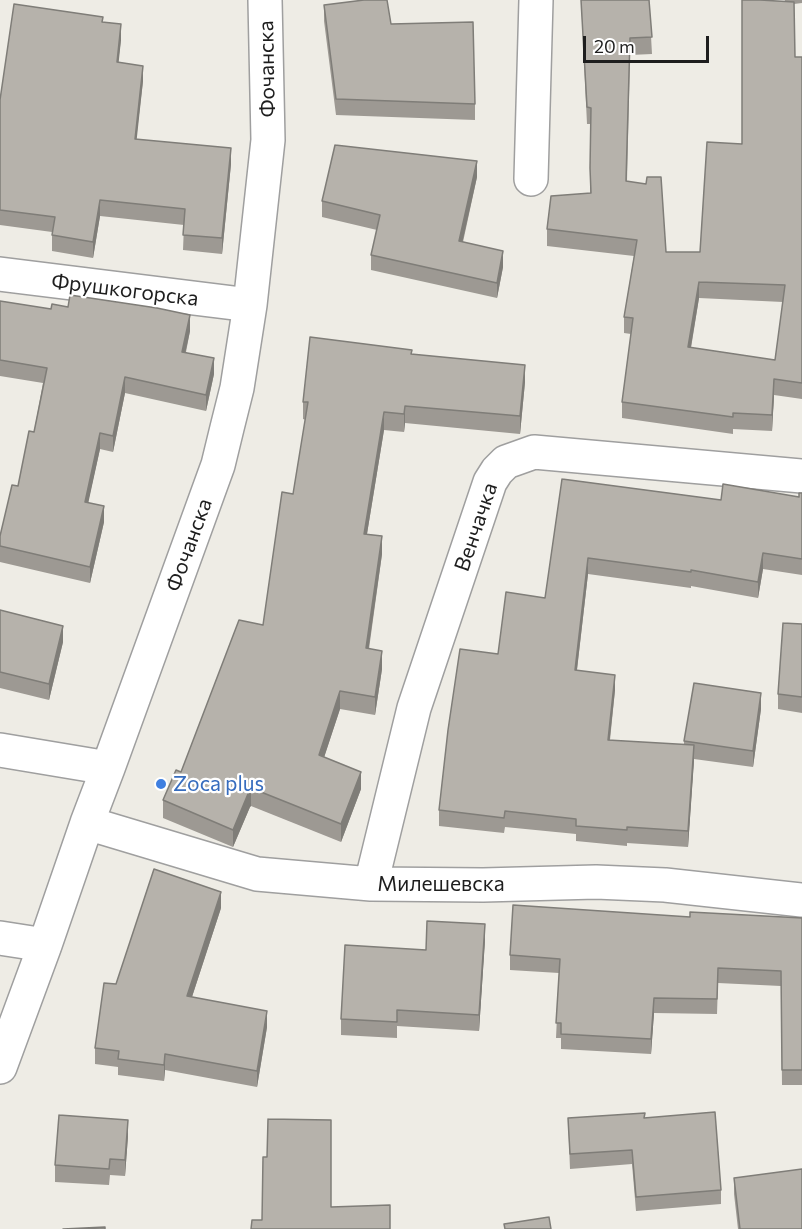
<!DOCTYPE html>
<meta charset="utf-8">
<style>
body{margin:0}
#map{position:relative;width:802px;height:1229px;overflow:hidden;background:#eeece5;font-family:Commissioner,sans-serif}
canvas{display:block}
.scale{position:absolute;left:583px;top:36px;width:126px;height:27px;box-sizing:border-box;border:3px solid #1e1e1e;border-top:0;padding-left:8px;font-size:18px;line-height:21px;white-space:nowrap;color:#1e1e1e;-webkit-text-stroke:4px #fff;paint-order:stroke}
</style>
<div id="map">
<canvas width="802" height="1229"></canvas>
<div class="scale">20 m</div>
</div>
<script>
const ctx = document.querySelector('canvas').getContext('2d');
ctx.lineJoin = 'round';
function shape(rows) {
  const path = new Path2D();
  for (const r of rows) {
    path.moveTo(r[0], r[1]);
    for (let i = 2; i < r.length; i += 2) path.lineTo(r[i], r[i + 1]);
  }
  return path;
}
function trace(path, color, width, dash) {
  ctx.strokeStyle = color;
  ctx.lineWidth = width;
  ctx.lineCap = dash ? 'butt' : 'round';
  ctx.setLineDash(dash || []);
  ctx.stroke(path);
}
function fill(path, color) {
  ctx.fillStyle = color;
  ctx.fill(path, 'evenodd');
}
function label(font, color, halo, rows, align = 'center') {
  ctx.font = font + ' Commissioner,sans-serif';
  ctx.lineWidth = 4.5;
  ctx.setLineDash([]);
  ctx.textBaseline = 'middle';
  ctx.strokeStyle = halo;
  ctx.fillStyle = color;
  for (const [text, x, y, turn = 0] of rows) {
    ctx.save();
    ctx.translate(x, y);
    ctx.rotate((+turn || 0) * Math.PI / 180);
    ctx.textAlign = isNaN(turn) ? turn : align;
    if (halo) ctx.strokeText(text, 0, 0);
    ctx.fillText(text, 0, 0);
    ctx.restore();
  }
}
const minor = shape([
 [531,179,536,0],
 [0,274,250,305],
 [0,750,108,768],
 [87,823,257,874,371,884,483,885,596,882,665,885,802,900],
 [371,884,414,708,490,482,497,471,506,462,534,452,802,476],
 [0,938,45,945],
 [0,1067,45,945,87,823,108,768,218,465,227,428,237,388,250,305,268,140,265,0]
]);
trace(minor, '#9f9f9f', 36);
trace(minor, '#fff', 33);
fill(shape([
 [581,0,649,0,652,54,630,55,627,181,666,252,700,252,742,144,785,0,802,0,802,3,794,4,795,57,802,57,802,399,774,395,772,431,733,429,733,434,622,418,622,402,631,334,624,333,624,317,634,256,547,246,547,229,590,193,591,124,587,124],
 [699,298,783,302,775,360,691,348],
 [324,5,391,24,475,104,475,120,336,115,324,21],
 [103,22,121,40,118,62,143,81,136,140,231,164,222,254,183,250,184,225,100,216,93,258,52,251,52,232,0,225,0,100],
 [477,177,463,242,503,267,497,298,371,270,371,255,377,230,322,217,322,201],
 [0,301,190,331,186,352,214,374,206,411,125,393,113,452,100,449,88,502,104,522,90,583,0,562,0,536,18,486,34,432,43,383,0,376],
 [412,354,525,382,520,434,405,423,404,432,384,430,367,534,382,554,369,649,382,669,375,715,340,709,324,757,361,789,341,842,251,806,250,807,233,847,163,818,163,800,181,772,263,625,293,494,306,420,303,419,303,402],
 [562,479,721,500,799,497,802,493,802,575,763,569,758,598,691,586,691,588,588,574,577,670,615,690,610,740,684,745,684,741,761,709,753,767,694,759,688,847,627,843,627,846,576,841,576,834,505,827,504,833,439,826,439,810,498,654,545,598],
 [0,610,63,642,49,700,0,688],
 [802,624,802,713,778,709,778,694],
 [221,908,192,997,267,1027,257,1087,165,1070,164,1081,118,1075,118,1067,95,1064,95,1048,116,984],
 [690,917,802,918,802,1085,782,1085,781,986,718,983,717,1014,654,1013,651,1054,561,1049,561,1038,556,1038,559,973,510,970,510,955],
 [485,940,479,1031,397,1026,397,1038,341,1035,341,1019,426,950],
 [568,1118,645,1118,721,1190,721,1204,636,1211,632,1164,570,1169],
 [128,1136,125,1176,110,1175,109,1185,55,1182,55,1165],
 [734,1178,802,1229,738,1229,734,1194]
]), '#9d9993');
fill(shape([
 [121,24,121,40,117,78,117,62],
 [143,66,143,81,135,155,135,139],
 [231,148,231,164,222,254,222,238],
 [477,161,477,177,459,257,459,241],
 [100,200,100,216,93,258,93,242],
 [503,251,503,267,497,298,497,283],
 [699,282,699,298,688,364,688,347],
 [190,315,190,331,182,368,182,352],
 [214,358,214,374,206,411,206,395],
 [525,365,525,382,520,434,520,416],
 [125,377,125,393,113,452,113,436],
 [774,379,774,395,772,431,772,415],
 [405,406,405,423,404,432,404,414],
 [384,412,384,430,364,552,364,534],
 [100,433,100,449,85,518,85,502],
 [104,506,104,522,90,583,90,567],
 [382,536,382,554,366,666,366,648],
 [763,553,763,569,758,598,758,582],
 [588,558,588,574,575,686,575,670],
 [63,626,63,642,49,700,49,684],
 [382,651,382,669,375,715,375,697],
 [615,675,615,690,608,755,608,740],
 [340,691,340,709,319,773,319,755],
 [761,693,761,709,753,767,753,751],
 [694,745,694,761,688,847,688,831],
 [361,772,361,789,341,842,341,824],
 [251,788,251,806,250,807,233,847,233,830,250,789],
 [221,892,221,908,187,1012,187,996],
 [485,924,485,940,479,1031,479,1015],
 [654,998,654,1013,651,1054,651,1039],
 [267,1011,267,1027,257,1087,257,1071],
 [165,1054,165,1070,164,1081,164,1065],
 [128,1120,128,1136,125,1176,125,1160]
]), '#7f7d78');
const building = shape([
 [364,0,387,0,391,24,473,22,475,104,336,99,324,5,364,0],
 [581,0,649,0,652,37,630,38,626,181,646,184,647,177,661,177,666,252,700,252,707,142,742,144,742,0,760,0,794,2,795,57,802,57,802,383,774,379,772,415,733,413,733,417,622,402,633,318,624,317,637,240,547,229,551,196,591,193,590,168,591,108,587,107,581,0],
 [699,282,785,285,775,360,688,347,699,282],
 [14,4,103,17,102,22,121,24,117,62,143,66,135,139,231,148,222,238,183,235,185,209,100,200,93,242,52,235,55,217,0,210,0,100,14,4],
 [335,145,477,161,459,241,503,251,497,283,371,255,380,215,322,201,335,145],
 [70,295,157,308,190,315,182,352,214,358,206,395,125,377,113,436,100,433,85,502,104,506,90,567,0,546,0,536,12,485,18,486,29,431,34,432,47,368,0,360,0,301,51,309,52,304,68,307,70,295],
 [310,337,412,350,411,354,525,365,520,416,405,406,404,414,384,412,364,534,382,536,366,648,382,651,375,697,340,691,319,755,361,772,341,824,251,788,250,789,233,830,163,800,176,770,181,772,239,620,263,625,282,492,293,494,308,402,303,402,310,337],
 [562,479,721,500,723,484,799,497,799,493,802,493,802,559,763,553,758,582,691,570,691,572,588,558,575,670,615,675,608,740,694,745,688,831,627,827,627,830,576,826,576,819,505,811,504,818,439,810,448,730,460,649,498,654,506,592,545,598,562,479],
 [0,610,63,626,49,684,0,672,0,610],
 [783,623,802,624,802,697,778,694,783,623],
 [694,683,761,693,753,751,684,741,694,683],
 [154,869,221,892,187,996,267,1011,257,1071,165,1054,164,1065,118,1059,119,1051,95,1048,104,983,116,984,154,869],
 [513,905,690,917,690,912,802,918,802,1070,782,1070,781,971,718,968,717,999,654,998,651,1039,561,1034,561,1023,556,1023,560,959,510,955,513,905],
 [427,921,485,924,479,1015,397,1010,397,1022,341,1019,345,945,426,950,427,921],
 [715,1112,721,1190,636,1197,632,1150,570,1154,568,1118,645,1113,644,1118,715,1112],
 [59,1115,128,1120,125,1160,110,1159,109,1169,55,1165,59,1115],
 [268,1119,331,1120,331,1207,390,1205,390,1229,251,1229,252,1220,262,1220,263,1157,267,1157,268,1119],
 [802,1169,802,1229,740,1229,734,1178,802,1169],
 [549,1217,551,1229,505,1229,504,1224,549,1217],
 [105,1227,105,1229,63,1229,105,1227]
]);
fill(building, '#b6b2ab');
trace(building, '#7f7d78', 1.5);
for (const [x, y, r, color] of [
 [161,784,6,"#3f7fe0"]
]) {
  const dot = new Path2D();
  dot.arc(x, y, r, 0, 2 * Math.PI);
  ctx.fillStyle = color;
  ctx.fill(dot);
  trace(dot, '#fff', 2);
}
label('21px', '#1e1e1e', '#fff', [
 ["Фочанска",267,69,-91],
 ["Фрушкогорска",125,290,7],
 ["Венчачка",476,527,-71],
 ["Фочанска",189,545,-70],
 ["Милешевска",441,884]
]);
label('21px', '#366cbe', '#fff', [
 ["Zoca plus",173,784]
], 'left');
</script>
